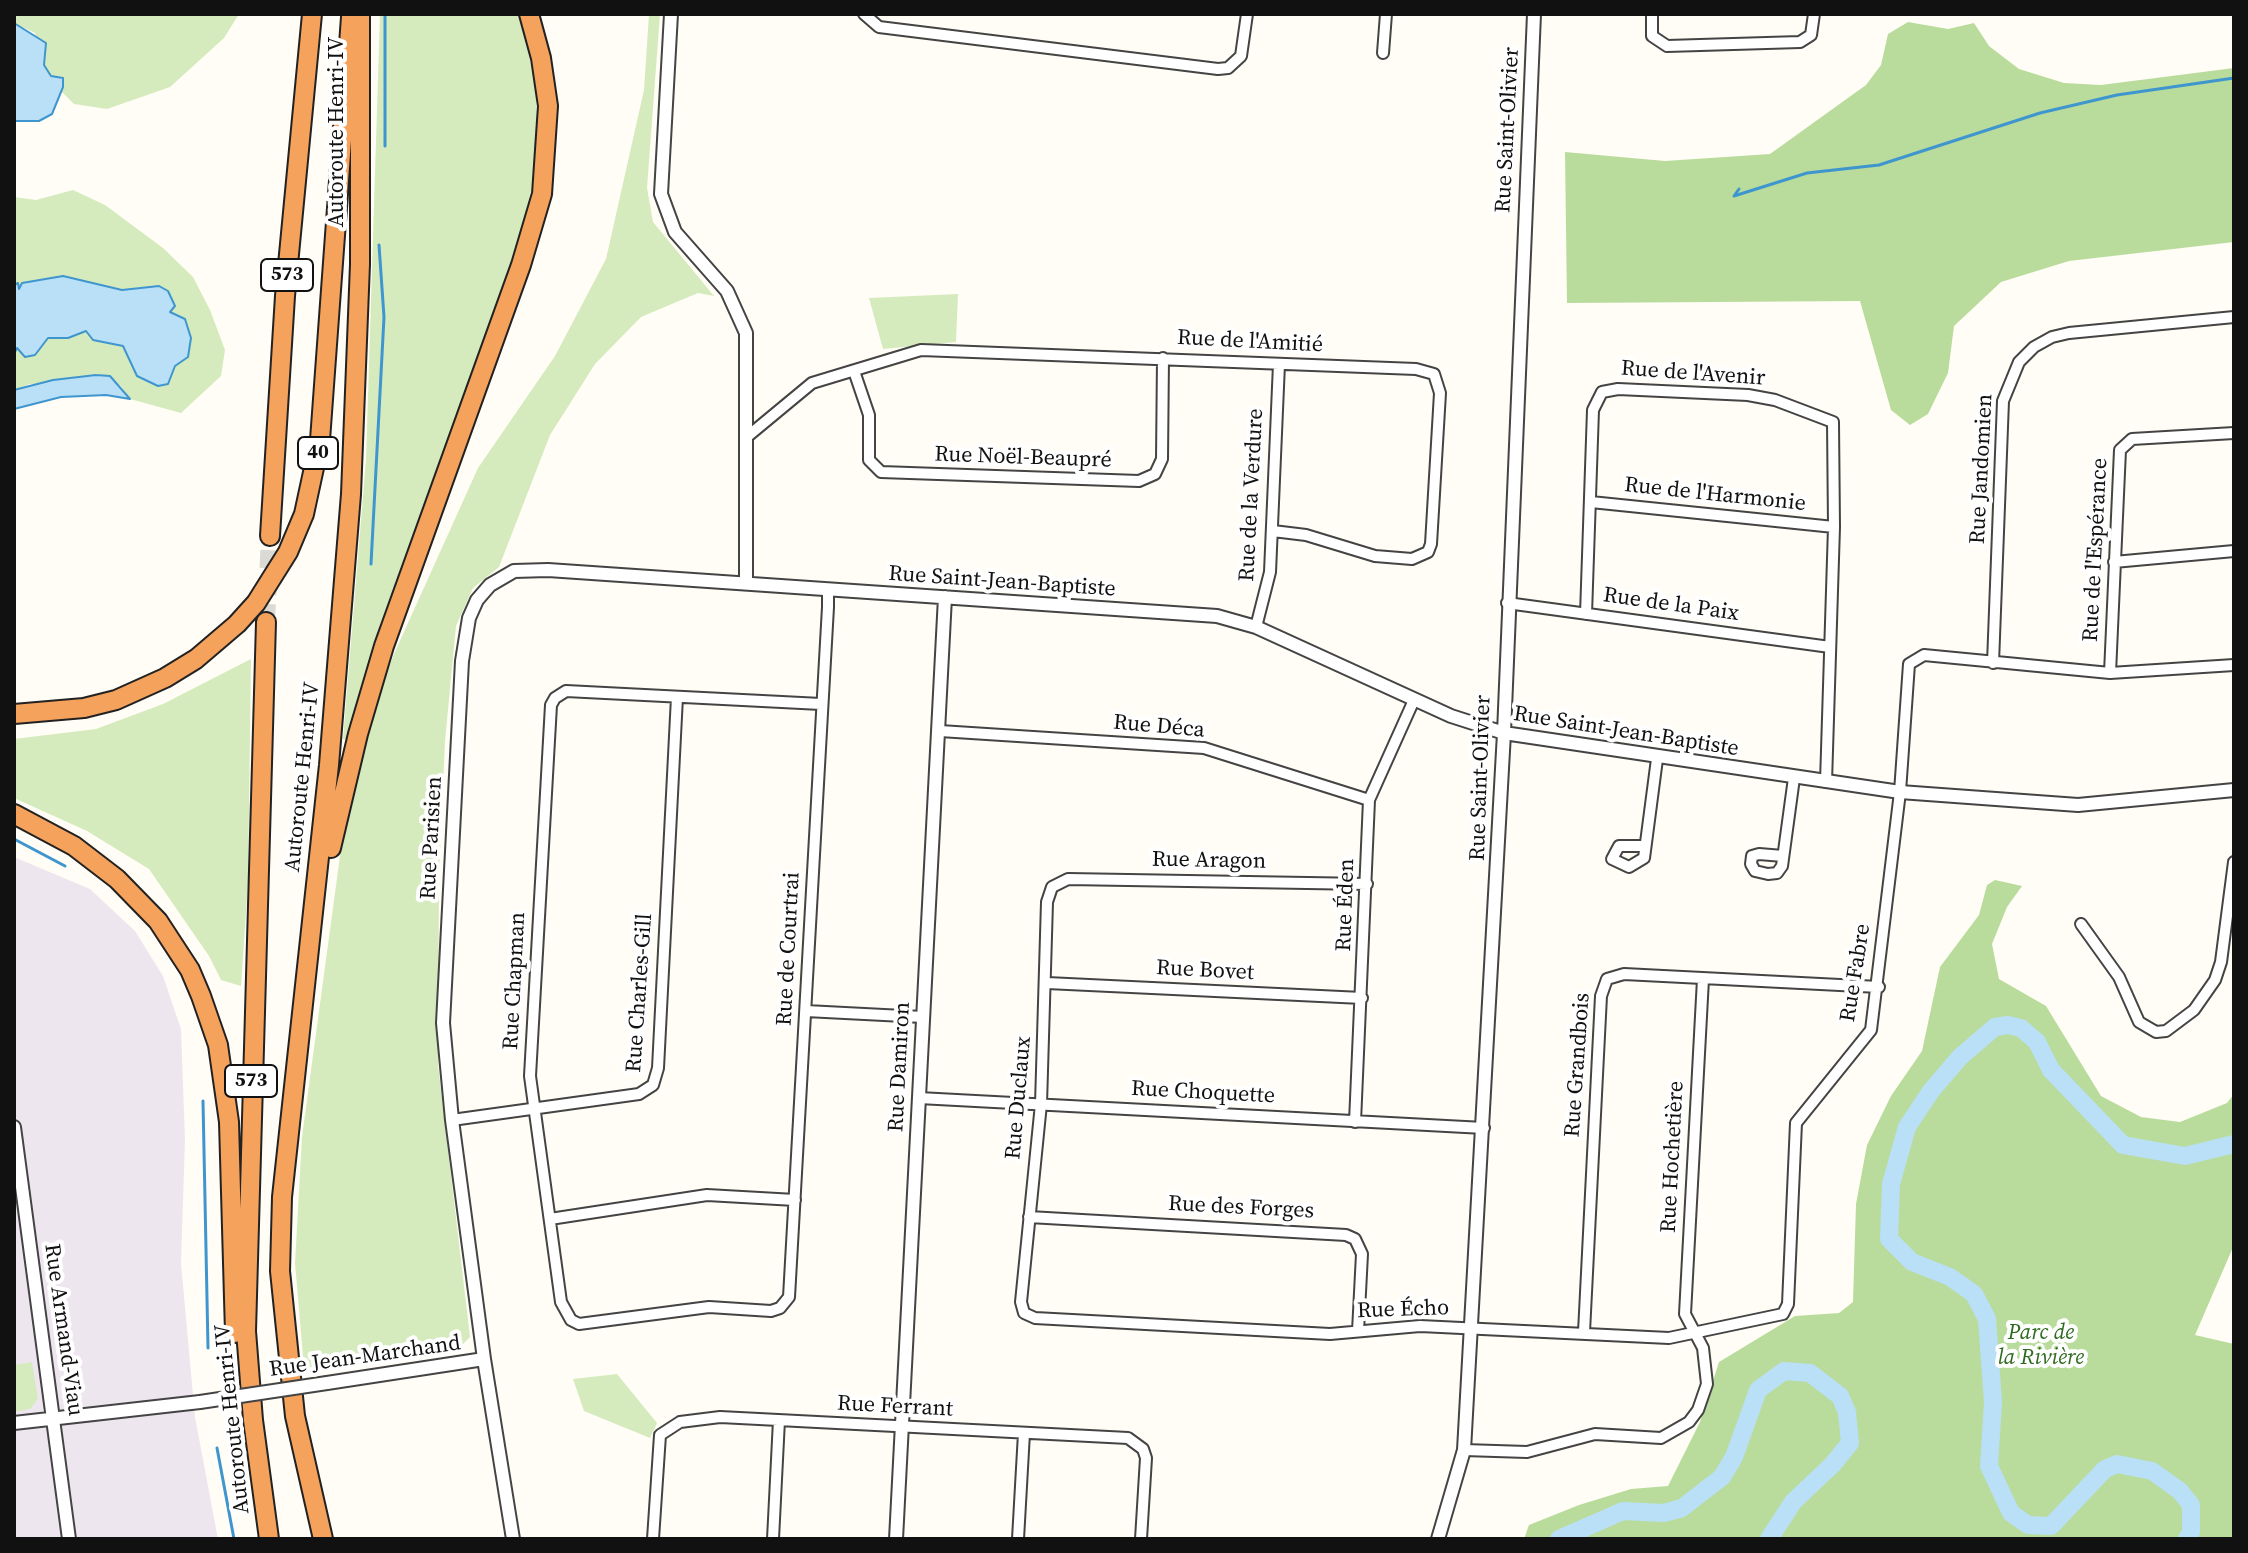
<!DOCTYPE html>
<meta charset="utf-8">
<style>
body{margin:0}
#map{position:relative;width:2248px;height:1553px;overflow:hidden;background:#fffdf5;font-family:"Source Serif 4",serif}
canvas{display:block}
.frame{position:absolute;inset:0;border:16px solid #111;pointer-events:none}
</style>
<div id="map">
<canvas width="2248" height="1553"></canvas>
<div class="frame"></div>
</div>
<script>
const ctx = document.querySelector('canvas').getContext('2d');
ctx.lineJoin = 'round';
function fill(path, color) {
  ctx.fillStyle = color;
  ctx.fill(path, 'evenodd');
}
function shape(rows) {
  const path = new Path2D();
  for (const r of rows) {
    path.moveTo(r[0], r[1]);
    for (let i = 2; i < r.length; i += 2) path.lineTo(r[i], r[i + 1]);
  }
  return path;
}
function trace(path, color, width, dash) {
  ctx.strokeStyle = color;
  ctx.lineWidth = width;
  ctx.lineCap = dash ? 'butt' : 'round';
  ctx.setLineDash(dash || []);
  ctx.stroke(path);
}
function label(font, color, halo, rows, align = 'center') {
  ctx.font = font + ' "Source Serif 4",serif';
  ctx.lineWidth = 8;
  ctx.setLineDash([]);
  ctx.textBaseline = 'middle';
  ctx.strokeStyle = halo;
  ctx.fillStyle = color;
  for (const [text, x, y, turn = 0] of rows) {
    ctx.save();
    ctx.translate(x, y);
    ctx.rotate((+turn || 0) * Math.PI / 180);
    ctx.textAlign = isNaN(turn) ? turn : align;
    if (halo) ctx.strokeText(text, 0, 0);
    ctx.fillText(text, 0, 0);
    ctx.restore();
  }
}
fill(shape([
 [14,857,90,889,135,931,163,976,181,1029,185,1140,181,1263,195,1417,218,1539,14,1539]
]), '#eee6ef');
fill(shape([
 [14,14,239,14,224,38,170,87,107,109,74,104,61,91,44,65,35,33,14,23],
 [380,14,518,14,535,80,538,138,532,187,516,251,378,630,348,740,343,739,366,460],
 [649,14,660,14,647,188,653,222,714,296,698,293,641,317,595,364,550,435,499,567,473,588,456,626,445,741,439,876,438,1065,470,1337,458,1349,304,1368,295,1263,302,1137,340,856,361,740,394,654,478,468,555,356,606,259,644,90],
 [73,190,105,205,163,248,193,277,210,310,225,350,221,376,181,413,130,399,120,385,30,384,14,390,14,197,36,200],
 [958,294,956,342,883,349,869,298],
 [251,659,248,882,241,986,221,980,209,956,149,869,87,831,14,798,14,739,96,729,163,704],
 [32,1362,38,1399,30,1409,14,1412,14,1365],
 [617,1374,657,1423,650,1438,584,1411,573,1379]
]), '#d5ebbd');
fill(shape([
 [1908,22,1948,29,1974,23,1989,46,2019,69,2064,83,2101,85,2234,68,2234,242,2069,261,2001,282,1954,326,1948,373,1928,414,1910,425,1891,410,1860,301,1567,303,1565,152,1665,161,1770,154,1866,85,1881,65,1888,34],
 [1995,880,2022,886,2007,907,1992,944,1999,979,2046,1006,2101,1096,2141,1117,2180,1122,2227,1103,2234,1094,2234,1245,2195,1335,2234,1344,2234,1539,1524,1539,1529,1525,1579,1505,1631,1489,1668,1486,1700,1422,1719,1362,1795,1316,1839,1313,1853,1302,1856,1204,1867,1145,1891,1096,1922,1051,1940,967,1979,915,1987,885]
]), '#b9dc9c');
const water = shape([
 [14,23,46,43,44,65,51,76,63,78,63,87,52,114,39,121,14,121,14,23],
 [63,276,122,290,159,286,168,291,175,306,170,312,185,319,191,338,188,357,175,366,168,384,158,386,137,376,123,346,93,340,86,331,68,338,48,338,35,355,25,357,17,348,14,354,14,285,18,283,19,289,22,283,63,276],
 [96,375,110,376,130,399,106,395,61,397,14,409,14,390,53,380,96,375]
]);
fill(water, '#b9e0f7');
trace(water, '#3f96cf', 2);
trace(shape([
 [385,146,385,14],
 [1739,189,1734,196,1807,173,1879,165,2040,113,2117,95,2234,78],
 [371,564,384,317,379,245],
 [14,839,65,866],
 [203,1101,208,1348],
 [217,1448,234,1539]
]), '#3f96cf', 3);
trace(shape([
 [1559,1539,1623,1511,1664,1513,1682,1508,1722,1477,1734,1457,1758,1390,1784,1371,1810,1373,1840,1396,1847,1412,1850,1443,1833,1464,1793,1502,1769,1539],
 [2187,1539,2191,1532,2191,1505,2180,1491,2152,1471,2117,1464,2105,1469,2051,1526,2028,1525,2011,1513,1989,1466,1993,1402,1987,1319,1974,1294,1950,1277,1912,1262,1889,1239,1891,1184,1907,1127,1931,1091,1960,1057,1995,1027,2008,1025,2021,1028,2037,1042,2051,1070,2123,1145,2185,1156,2234,1144]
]), '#b9e0f7', 18);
trace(shape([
 [266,622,270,536]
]), '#dbdad3', 18, [18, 9]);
const minor = shape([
 [864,14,879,27,1218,69,1228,68,1241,56,1247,14],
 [1652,14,1652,36,1667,46,1800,42,1811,35,1814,14],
 [1383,53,1386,14],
 [854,371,869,415,869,460,881,472,1139,481,1155,474,1162,459,1163,358],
 [748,436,812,383,921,350,1416,369,1434,374,1440,393,1431,544,1428,552,1412,559,1375,556,1306,535,1273,531],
 [1591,502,1834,527],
 [2114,562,2234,551],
 [1507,603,1830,647],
 [1586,614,1593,410,1602,392,1618,389,1748,395,1775,400,1833,422,1834,527,1826,782],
 [1256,627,1270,572,1279,364],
 [1993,663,2003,401,2019,362,2034,347,2052,337,2069,333,2234,317],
 [2110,673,2120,450,2132,439,2234,433],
 [821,704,566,691,555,698,551,705,530,1076,561,1302,571,1320,579,1324,709,1307,771,1311,780,1308,789,1297,828,607,828,589],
 [940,731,1204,748,1369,800],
 [1645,846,1619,846,1612,859,1629,867,1644,858,1657,759],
 [1783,856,1759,854,1752,856,1751,864,1755,871,1768,874,1777,873,1782,866,1794,778],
 [1367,884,1068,879,1052,887,1047,902,1041,1104,1021,1302,1024,1313,1035,1318,1330,1334,1420,1326,1669,1338,1783,1314,1788,1304,1796,1123,1871,1030,1900,792,1909,664,1924,655,2110,673,2234,665],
 [2081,924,2119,977,2139,1022,2156,1032,2166,1031,2194,1010,2215,980,2221,962,2234,862],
 [1047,983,1362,998],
 [806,1011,923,1017],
 [919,1098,1484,1128],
 [452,1120,639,1094,653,1085,658,1068,677,697],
 [1355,1122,1369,800,1414,700],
 [1029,1217,1346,1235,1355,1239,1362,1254,1358,1331],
 [550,1219,707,1195,795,1200],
 [1584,1332,1601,996,1607,979,1624,974,1879,987],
 [1464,1450,1527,1452,1595,1434,1661,1438,1689,1422,1698,1410,1707,1384,1703,1348,1685,1314,1703,979],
 [653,1539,660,1435,680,1422,720,1417,1128,1438,1143,1449,1146,1458,1141,1539],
 [773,1539,779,1420],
 [1018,1539,1024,1433]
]);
const tertiary = shape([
 [671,14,661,194,675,232,727,291,746,333,746,583],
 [14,1127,69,1539],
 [327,1383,484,1359],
 [14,1423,200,1402],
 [513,1539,484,1359,452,1120,443,1023,462,661,469,618,477,600,490,585,514,571,548,570,1217,616,1256,627,1451,716,1504,733,1900,792,2078,805,2234,790],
 [896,1539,945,597],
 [1438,1539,1464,1450,1504,733,1534,14]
]);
const motorway = shape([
 [270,536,285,296,312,14],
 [266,622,246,1331,253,1420,269,1539],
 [14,714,84,708,116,700,165,678,196,659,237,624,256,603,288,552,304,514,320,440,351,17],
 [14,814,74,846,117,879,158,921,190,970,201,996,218,1045,229,1122,235,1333],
 [331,848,358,734,384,646,521,265,542,194,548,106,541,58,529,14],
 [323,1539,295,1416,280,1271,282,1197,329,765,351,494,360,264,360,14]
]);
trace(minor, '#444', 14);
trace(tertiary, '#444', 16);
trace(motorway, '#222', 22);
trace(minor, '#fff', 10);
trace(tertiary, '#fff', 12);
trace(motorway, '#f5a25d', 18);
const tertiaryBridge = shape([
 [200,1402,327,1383]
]);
trace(tertiaryBridge, '#444', 16, []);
trace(tertiaryBridge, '#fff', 12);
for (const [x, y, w] of [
 [287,275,52],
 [318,453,40],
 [251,1081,52]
]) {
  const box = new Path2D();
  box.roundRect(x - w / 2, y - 16, w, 32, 6);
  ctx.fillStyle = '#fff';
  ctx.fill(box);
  trace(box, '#111', 2);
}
label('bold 20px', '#111', null, [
 ["573",287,275],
 ["40",318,453],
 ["573",251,1081]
]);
label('22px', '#111', '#fff', [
 ["Rue Saint-Olivier",1508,130,-87],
 ["Autoroute Henri-IV",337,132,-90],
 ["Rue de l'Amitié",1250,342,3],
 ["Rue de l'Avenir",1693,374,4],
 ["Rue Noël-Beaupré",1023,458,2],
 ["Rue Jandomien",1982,469,-87],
 ["Rue de la Verdure",1252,495,-87],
 ["Rue de l'Harmonie",1715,495,6],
 ["Rue de l'Espérance",2096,550,-87],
 ["Rue Saint-Jean-Baptiste",1002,582,4],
 ["Rue de la Paix",1671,605,8],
 ["Rue Déca",1159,727,5],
 ["Rue Saint-Jean-Baptiste",1626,732,9],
 ["Autoroute Henri-IV",303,777,-84],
 ["Rue Saint-Olivier",1481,778,-88],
 ["Rue Parisien",432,838,-87],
 ["Rue Aragon",1209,861,1],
 ["Rue Éden",1346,905,-88],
 ["Rue de Courtrai",789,949,-87],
 ["Rue Bovet",1205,971,3],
 ["Rue Fabre",1856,973,-81],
 ["Rue Chapman",515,981,-87],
 ["Rue Charles-Gill",640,993,-86],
 ["Rue Grandbois",1578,1065,-86],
 ["Rue Damiron",900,1067,-87],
 ["Rue Choquette",1203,1093,3],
 ["Rue Duclaux",1019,1098,-85],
 ["Rue Hochetière",1673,1157,-87],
 ["Rue des Forges",1241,1208,3],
 ["Rue Écho",1403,1310,-2],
 ["Rue Armand-Viau",63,1330,82],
 ["Rue Jean-Marchand",365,1357,-8],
 ["Rue Ferrant",895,1407,3],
 ["Autoroute Henri-IV",233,1419,-96]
]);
label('italic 22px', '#2f6b1f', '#fff', [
 ["Parc de",2041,1333],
 ["la Rivière",2041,1358]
]);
</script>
